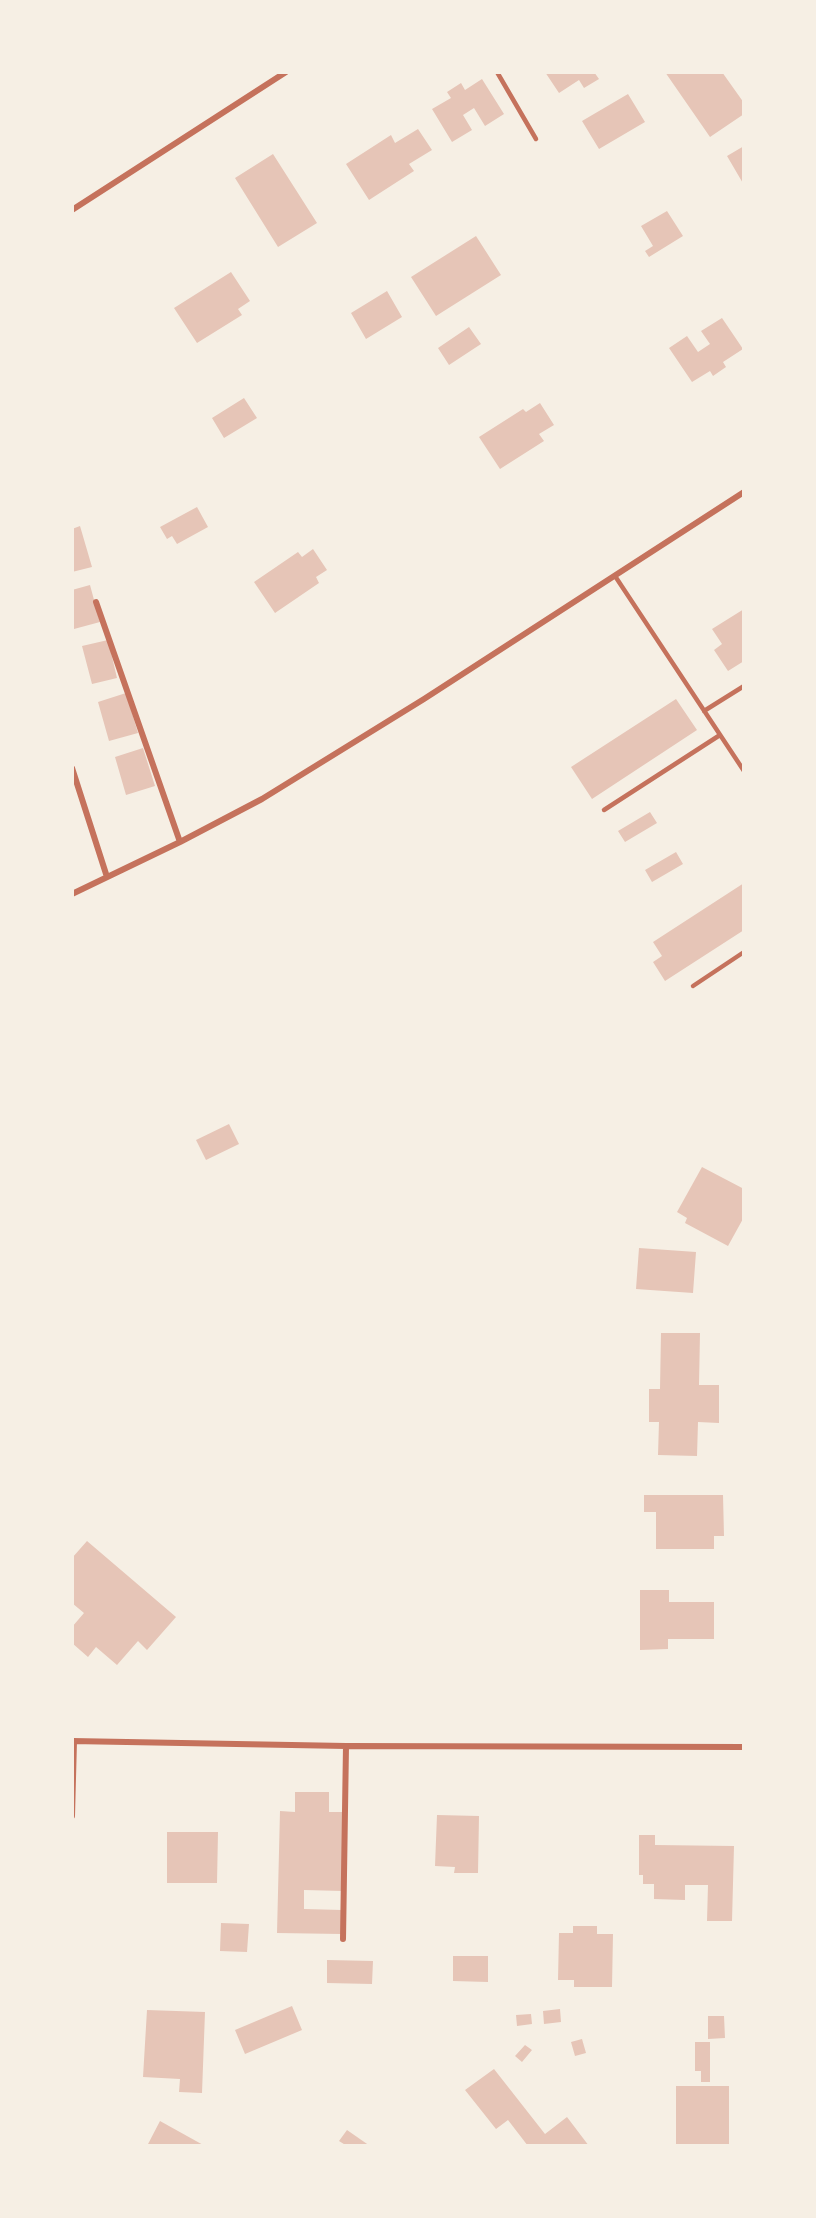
<!DOCTYPE html>
<style>
body{margin:0}
#map{position:relative;width:816px;height:2218px;overflow:hidden;background:#f6efe4;font-family:"Archivo Narrow",sans-serif}
canvas{display:block}
.frame{position:absolute;inset:0;border:74px solid #f6efe4;pointer-events:none}
</style>
<div id="map">
<canvas width="816" height="2218"></canvas>
<div class="frame"></div>
</div>
<script>
const ctx = document.querySelector('canvas').getContext('2d');
ctx.lineJoin = 'round';
function fill(path, color) {
  ctx.fillStyle = color;
  ctx.fill(path, 'evenodd');
}
function shape(rows) {
  const path = new Path2D();
  for (const r of rows) {
    path.moveTo(r[0], r[1]);
    for (let i = 2; i < r.length; i += 2) path.lineTo(r[i], r[i + 1]);
  }
  return path;
}
function trace(path, color, width, dash) {
  ctx.strokeStyle = color;
  ctx.lineWidth = width;
  ctx.lineCap = dash ? 'butt' : 'round';
  ctx.setLineDash(dash || []);
  ctx.stroke(path);
}
fill(shape([
 [545,72,594,72,599,79,584,88,579,80,559,93],
 [665,72,722,72,744,103,744,114,710,137],
 [482,79,504,114,485,126,474,108,463,115,472,130,452,142,432,109,451,98,447,92,461,83,465,90],
 [628,94,645,122,599,149,582,121],
 [418,129,432,150,409,164,414,171,369,200,346,164,391,135,395,143],
 [744,146,744,185,727,156],
 [273,154,317,223,278,247,235,178],
 [667,211,683,236,649,257,645,251,653,246,641,226],
 [476,236,501,275,436,316,411,277],
 [231,272,250,301,238,309,242,315,197,343,174,308],
 [387,291,402,317,366,339,351,313],
 [722,318,743,349,723,362,726,367,713,376,710,371,692,382,669,348,687,336,698,352,710,344,701,331],
 [469,327,481,344,449,365,438,348],
 [244,398,257,418,224,438,212,418],
 [540,403,554,425,539,434,544,441,500,469,479,437,523,409,526,412],
 [197,507,208,527,177,544,172,536,167,539,160,527],
 [80,526,92,567,72,572,72,529],
 [313,549,327,570,316,577,319,583,275,613,254,582,298,552,302,557],
 [90,585,100,622,74,629,72,622,72,590],
 [744,609,744,661,728,671,714,650,722,644,712,629],
 [108,640,117,678,92,684,82,646],
 [126,693,138,733,109,741,98,702],
 [676,699,697,730,592,799,571,767],
 [143,748,155,786,126,795,115,757],
 [650,812,657,823,625,842,618,831],
 [676,852,683,864,652,882,645,870],
 [744,883,744,930,665,981,653,962,662,956,653,942],
 [229,1124,239,1144,206,1160,196,1140],
 [702,1167,744,1189,744,1217,728,1246,685,1223,687,1218,677,1212],
 [639,1248,696,1252,693,1293,636,1289],
 [661,1333,700,1333,699,1385,719,1385,719,1423,698,1422,697,1456,658,1455,659,1422,649,1422,649,1389,660,1389],
 [644,1495,723,1495,724,1536,714,1536,714,1549,656,1549,656,1512,644,1512],
 [87,1541,176,1617,147,1650,138,1641,117,1665,96,1647,88,1657,72,1643,72,1627,84,1613,72,1603,72,1558],
 [640,1590,669,1590,669,1602,714,1602,714,1639,668,1639,668,1649,640,1650],
 [295,1792,329,1792,329,1812,345,1812,343,1891,304,1890,304,1909,342,1910,341,1934,277,1933,280,1811,295,1812],
 [437,1815,479,1816,478,1873,454,1873,455,1867,435,1866],
 [167,1832,218,1832,217,1883,167,1883],
 [639,1835,655,1835,655,1845,734,1846,732,1921,707,1921,708,1885,685,1885,685,1900,654,1899,654,1884,643,1884,643,1875,639,1875],
 [221,1923,249,1924,247,1952,220,1951],
 [573,1926,597,1926,597,1934,613,1934,612,1987,574,1987,574,1980,558,1980,559,1933,573,1933],
 [453,1956,488,1956,488,1982,453,1981],
 [327,1960,373,1961,372,1984,327,1983],
 [292,2006,302,2030,245,2054,235,2030],
 [560,2009,561,2022,544,2024,543,2011],
 [147,2010,205,2012,202,2093,179,2092,180,2079,143,2077],
 [531,2014,532,2024,517,2026,516,2015],
 [708,2016,724,2016,725,2038,708,2039],
 [582,2039,586,2053,575,2056,571,2042],
 [695,2042,710,2042,710,2082,701,2082,701,2071,695,2071],
 [525,2045,532,2050,522,2062,515,2056],
 [494,2069,545,2134,567,2117,589,2146,528,2146,508,2120,496,2129,465,2090],
 [676,2086,729,2086,729,2146,676,2146],
 [160,2121,205,2146,147,2146],
 [347,2130,370,2146,347,2146,339,2141]
]), '#e6c5b7');
trace(shape([
 [497,72,536,139],
 [615,576,744,771],
 [704,711,744,686],
 [604,810,720,735],
 [693,986,744,952]
]), '#c5725c', 4.5);
trace(shape([
 [72,210,286,72],
 [96,602,180,842],
 [72,768,107,877],
 [72,894,180,842,262,799,424,699,744,492],
 [72,1741,346,1746,744,1747],
 [72,1816,74,1741],
 [343,1939,346,1746]
]), '#c5725c', 6);
</script>
